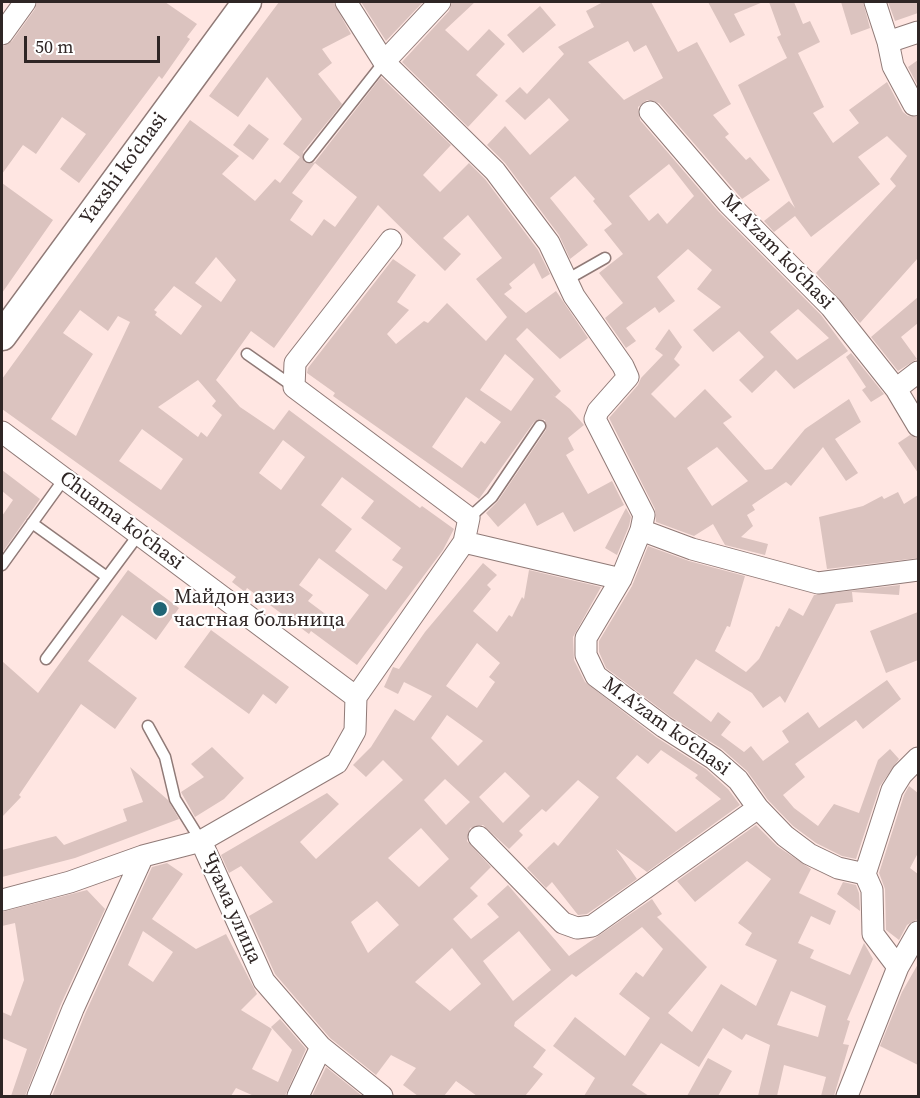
<!DOCTYPE html>
<meta charset="utf-8">
<style>
body{margin:0}
#map{position:relative;width:920px;height:1098px;overflow:hidden;background:#ffe6e2;font-family:"Source Serif 4",serif}
canvas{display:block}
.frame{position:absolute;inset:0;border:3px solid #2f2625;pointer-events:none}
.scale{position:absolute;left:24px;top:36px;width:136px;height:27px;box-sizing:border-box;border:3px solid #2f2625;border-top:0;padding-left:8px;font-size:18px;line-height:21px;white-space:nowrap;color:#2f2625;-webkit-text-stroke:4px #fff;paint-order:stroke}
</style>
<div id="map">
<canvas width="920" height="1098"></canvas>
<div class="frame"></div>
<div class="scale">50 m</div>
</div>
<script>
const ctx = document.querySelector('canvas').getContext('2d');
ctx.lineJoin = 'round';
function fill(path, color) {
  ctx.fillStyle = color;
  ctx.fill(path, 'evenodd');
}
function shape(rows) {
  const path = new Path2D();
  for (const r of rows) {
    path.moveTo(r[0], r[1]);
    for (let i = 2; i < r.length; i += 2) path.lineTo(r[i], r[i + 1]);
  }
  return path;
}
function trace(path, color, width, dash) {
  ctx.strokeStyle = color;
  ctx.lineWidth = width;
  ctx.lineCap = dash ? 'butt' : 'round';
  ctx.setLineDash(dash || []);
  ctx.stroke(path);
}
function label(font, color, halo, rows, align = 'center') {
  ctx.font = font + ' "Source Serif 4",serif';
  ctx.lineWidth = 4.5;
  ctx.setLineDash([]);
  ctx.textBaseline = 'middle';
  ctx.strokeStyle = halo;
  ctx.fillStyle = color;
  for (const [text, x, y, turn = 0] of rows) {
    ctx.save();
    ctx.translate(x, y);
    ctx.rotate((+turn || 0) * Math.PI / 180);
    ctx.textAlign = isNaN(turn) ? turn : align;
    if (halo) ctx.strokeText(text, 0, 0);
    ctx.fillText(text, 0, 0);
    ctx.restore();
  }
}
fill(shape([
 [37,2,165,2,197,24,187,37,190,39,162,79,159,76,79,183,60,169,86,134,62,117,36,154,23,145,2,174,2,47,12,41,35,9],
 [279,2,333,2,351,34,322,49,332,63,318,74,342,104,303,152,304,162,309,164,315,162,381,77,451,145,423,175,440,192,469,163,485,179,538,250,550,274,542,279,534,263,509,284,512,288,504,294,526,313,556,291,588,338,560,359,527,328,516,339,561,391,555,397,549,392,570,409,584,425,568,438,574,450,566,455,588,494,612,481,624,505,574,532,563,512,537,526,525,503,498,527,486,513,498,501,546,430,545,420,540,419,534,422,479,499,333,396,335,393,307,373,308,368,393,259,416,275,397,302,409,310,387,334,396,344,424,321,428,323,447,303,486,341,507,317,476,279,502,258,468,215,443,238,461,254,445,271,378,205,274,348,251,331,216,380,240,407,274,430,289,410,420,508,422,506,454,529,443,550,357,665,311,631,309,634,247,588,245,592,232,582,236,577,2,409,2,379,190,120,239,156,222,174,255,201,275,179,280,183,300,157,283,144,302,119,267,77,238,117,209,96],
 [315,163,357,197,335,227,324,219,312,236,290,220,303,201,292,193],
 [216,257,236,280,221,302,195,283],
 [174,286,202,306,181,335,155,315,157,312,154,310],
 [80,310,108,331,118,316,130,322,76,436,51,419,93,354,63,333],
 [505,354,534,379,511,411,480,390],
 [198,380,216,401,212,406,222,415,207,437,201,432,198,437,158,407],
 [466,397,501,422,485,444,481,441,462,468,432,447],
 [142,429,183,459,161,490,119,461],
 [283,440,305,457,281,490,259,473],
 [342,477,374,501,361,518,401,548,392,560,403,567,386,590,335,551,352,529,321,505],
 [319,558,369,595,344,628,308,601,313,595,299,585],
 [361,2,423,2,386,41],
 [452,2,475,2,445,30,468,51,489,29,505,44,476,75,498,95,468,127,402,62,449,11],
 [603,2,651,2,678,52,697,42,731,104,713,115,729,134,725,137,746,160,750,157,770,180,742,199,659,103,647,100,638,107,640,120,718,211,821,315,848,351,794,389,776,370,752,393,739,380,764,357,739,331,713,352,693,330,721,307,697,289,712,270,688,249,657,277,675,301,659,313,655,307,626,328,636,341,626,348,605,318,623,303,599,273,623,254,604,230,612,224,593,201,595,199,575,176,550,198,588,245,570,259,559,235,505,163,487,145,505,126,530,155,569,120,549,98,525,120,505,101,520,87,527,94,564,54,558,47,594,27,586,11],
 [628,41,634,52,646,45,663,78,624,100,588,62],
 [669,164,694,196,667,224,658,213,649,221,629,196],
 [798,309,829,338,797,360,770,332],
 [708,2,763,2,734,14,745,35,730,43],
 [769,2,794,2,803,24,810,21,820,42,798,53,824,107,813,113,833,143,859,123,849,110,887,82,903,112,908,116,918,117,918,258,860,323,816,273,896,186,890,179,907,156,887,136,858,157,880,184,811,237,795,216,774,232,764,221,789,201,795,208,738,85,787,58,777,37,781,35],
 [841,2,863,2,870,28,851,35],
 [888,2,918,2,918,13,895,21],
 [540,6,556,25,523,53,507,35],
 [918,60,918,86,908,67],
 [249,124,269,139,253,160,233,145],
 [2,183,53,220,2,293],
 [918,297,918,323,901,337,917,359,898,371,871,337],
 [669,329,682,347,674,359,680,365,651,394,675,418,705,389,732,417,723,423,765,470,772,469,805,429,849,399,861,422,835,439,858,473,846,481,823,447,791,486,786,482,752,505,755,510,747,515,753,526,741,537,768,544,765,555,725,545,713,524,694,536,656,522,655,509,609,418,638,385,641,378,663,355,655,349],
 [717,447,748,481,712,506,687,468],
 [851,353,884,394,871,402,862,390,866,387,846,357],
 [910,435,918,439,918,473,898,443],
 [2,470,40,499,2,553,2,516,13,500,2,491],
 [898,492,904,504,918,495,918,558,827,569,819,517,863,506,882,496,884,499],
 [626,508,631,517,629,526,617,555,605,548],
 [648,546,689,561,745,576,730,627,727,626,715,651,746,672,759,659,776,626,779,627,789,608,803,616,814,595,900,585,899,595,852,592,853,602,836,604,785,703,780,696,763,708,752,693,696,659,673,693,711,722,718,712,731,722,721,735,744,752,751,746,763,761,789,742,782,731,808,712,819,728,887,680,901,699,863,729,856,720,795,764,805,777,783,795,794,808,818,826,834,804,859,813,878,760,890,749,899,759,880,786,856,859,842,856,816,843,793,826,768,800,747,771,722,749,671,717,606,668,599,652,599,641,632,586],
 [483,563,497,575,487,585,491,589,473,611,497,632,509,615,512,617,522,597,524,599,529,570,601,587,573,637,574,660,585,682,656,737,706,769,728,789,740,805,647,872,616,849,637,879,587,914,578,915,552,882,546,888,527,868,554,842,558,846,599,797,578,780,546,812,542,809,519,831,523,835,509,849,483,825,470,828,467,841,491,867,470,888,478,896,453,919,471,939,499,917,487,904,508,885,569,956,652,899,662,914,657,917,707,967,668,1013,692,1032,721,984,756,1006,777,960,745,945,752,933,738,923,771,879,747,861,695,902,677,881,756,825,777,846,811,869,799,893,836,911,830,925,811,916,798,943,814,950,810,958,850,975,864,943,873,959,847,1020,850,1021,843,1044,849,1045,834,1096,821,1096,826,1077,784,1065,777,1096,758,1096,770,1045,746,1034,742,1040,723,1028,699,1067,661,1043,632,1085,649,1096,584,1096,595,1078,553,1046,575,1017,625,1056,650,1018,619,994,636,972,643,977,663,949,642,927,576,977,572,974,515,1022,514,1026,546,1050,533,1067,543,1074,525,1096,477,1096,456,1081,444,1096,418,1096,403,1085,416,1068,391,1055,376,1075,330,1038,275,974,249,916,273,902,241,866,229,873,221,855,327,793,339,804,300,842,316,859,403,780,383,760,366,777,353,765,371,747,395,709,414,721,432,696,404,682,398,694,384,687,393,667,399,669,425,632],
 [477,643,500,663,489,677,495,682,477,708,446,686],
 [447,715,483,741,458,766,431,738],
 [661,750,698,775,695,778,721,799,676,832,616,778,637,755,648,764],
 [505,772,530,796,503,823,479,797],
 [445,779,470,802,446,825,424,800],
 [421,828,449,859,419,887,388,858],
 [377,901,399,925,368,953,351,922],
 [519,931,551,970,513,1001,483,961],
 [452,948,481,984,450,1011,415,982],
 [791,991,826,1006,818,1037,777,1025],
 [128,570,179,608,156,640,122,615,88,661,137,698,115,729,81,704,19,795,21,797,2,817,2,661,38,693],
 [918,612,918,660,886,673,870,631],
 [211,630,289,687,276,704,263,694,249,714,184,667],
 [212,747,244,778,224,799,195,817,181,792,204,777,191,764],
 [130,767,168,800,179,819,75,858,2,877,2,850,56,836,64,845,127,821,123,809,143,802],
 [909,786,918,793,918,853,910,868,918,874,918,919,907,925,899,940,886,930,885,889,879,873,904,795],
 [167,863,183,874,152,919,196,949,226,934,257,994,241,1010,272,1029,252,1069,278,1082,292,1050,271,1027,280,1019,306,1049,285,1096,254,1096,236,1088,231,1096,52,1096,85,1014,152,867],
 [143,931,173,952,153,982,128,965],
 [843,882,856,885,859,893,860,911,837,894],
 [87,890,105,909,61,1004,25,1096,11,1096,27,1049,2,1038,2,1012,11,1016,24,980,15,923,2,926,2,912],
 [918,964,918,1065,880,1046,902,992],
 [708,1058,732,1071,718,1096,687,1096],
 [326,1067,361,1095,360,1096,312,1096]
]), '#dbc3bf');
const lane = shape([
 [309,157,384,62],
 [568,279,605,258],
 [247,354,294,387],
 [469,518,492,497,540,426],
 [32,523,107,577],
 [2,565,64,479],
 [46,659,139,534],
 [148,726,165,757,175,799,201,841]
]);
const street = shape([
 [346,2,384,62],
 [440,2,384,62,495,171,549,243,574,296,623,366,628,377,598,411,595,419,644,515,641,530],
 [875,2,888,42,918,32],
 [2,34,25,2],
 [888,42,893,66,914,105],
 [650,112,728,203,831,307,896,389,918,426],
 [896,389,918,372],
 [2,432,356,697],
 [464,542,621,579],
 [479,837,563,923,577,928,592,926,758,808],
 [201,841,337,763,355,731,356,697,464,542,469,518,294,387,295,363,391,240],
 [865,874,892,790,902,774,918,758],
 [2,900,70,882,143,856,201,841,264,981,321,1047,382,1096],
 [898,967,873,934,872,890,865,874,838,868,809,854,785,836,758,808,738,780,714,759,664,727,596,676,586,655,586,638,621,579,641,530,692,549,818,583,918,570],
 [38,1096,73,1009,143,856],
 [298,1096,321,1047],
 [847,1096,898,967,918,932]
]);
const secondary = shape([
 [2,336,247,2]
]);
trace(lane, '#907a77', 13);
trace(street, '#907a77', 23);
trace(secondary, '#907a77', 31);
trace(lane, '#fff', 10);
trace(street, '#fff', 21);
trace(secondary, '#fff', 28);
for (const [x, y, r, color] of [
 [160,609,8,"#1f6575"]
]) {
  const dot = new Path2D();
  dot.arc(x, y, r, 0, 2 * Math.PI);
  ctx.fillStyle = color;
  ctx.fill(dot);
  trace(dot, '#fff', 2);
}
label('20px', '#2f2625', '#fff', [
 ["Yaxshi koʻchasi",124,169,-54],
 ["M.Aʻzam koʻchasi",777,252,46],
 ["Chuama ko'chasi",121,521,37],
 ["M.Aʻzam koʻchasi",666,727,36],
 ["Чуама улица",231,908,66]
]);
label('20px', '#2f2625', '#fff', [
 ["Майдон азиз",174,598],
 ["частная больница",174,621]
], 'left');
</script>
